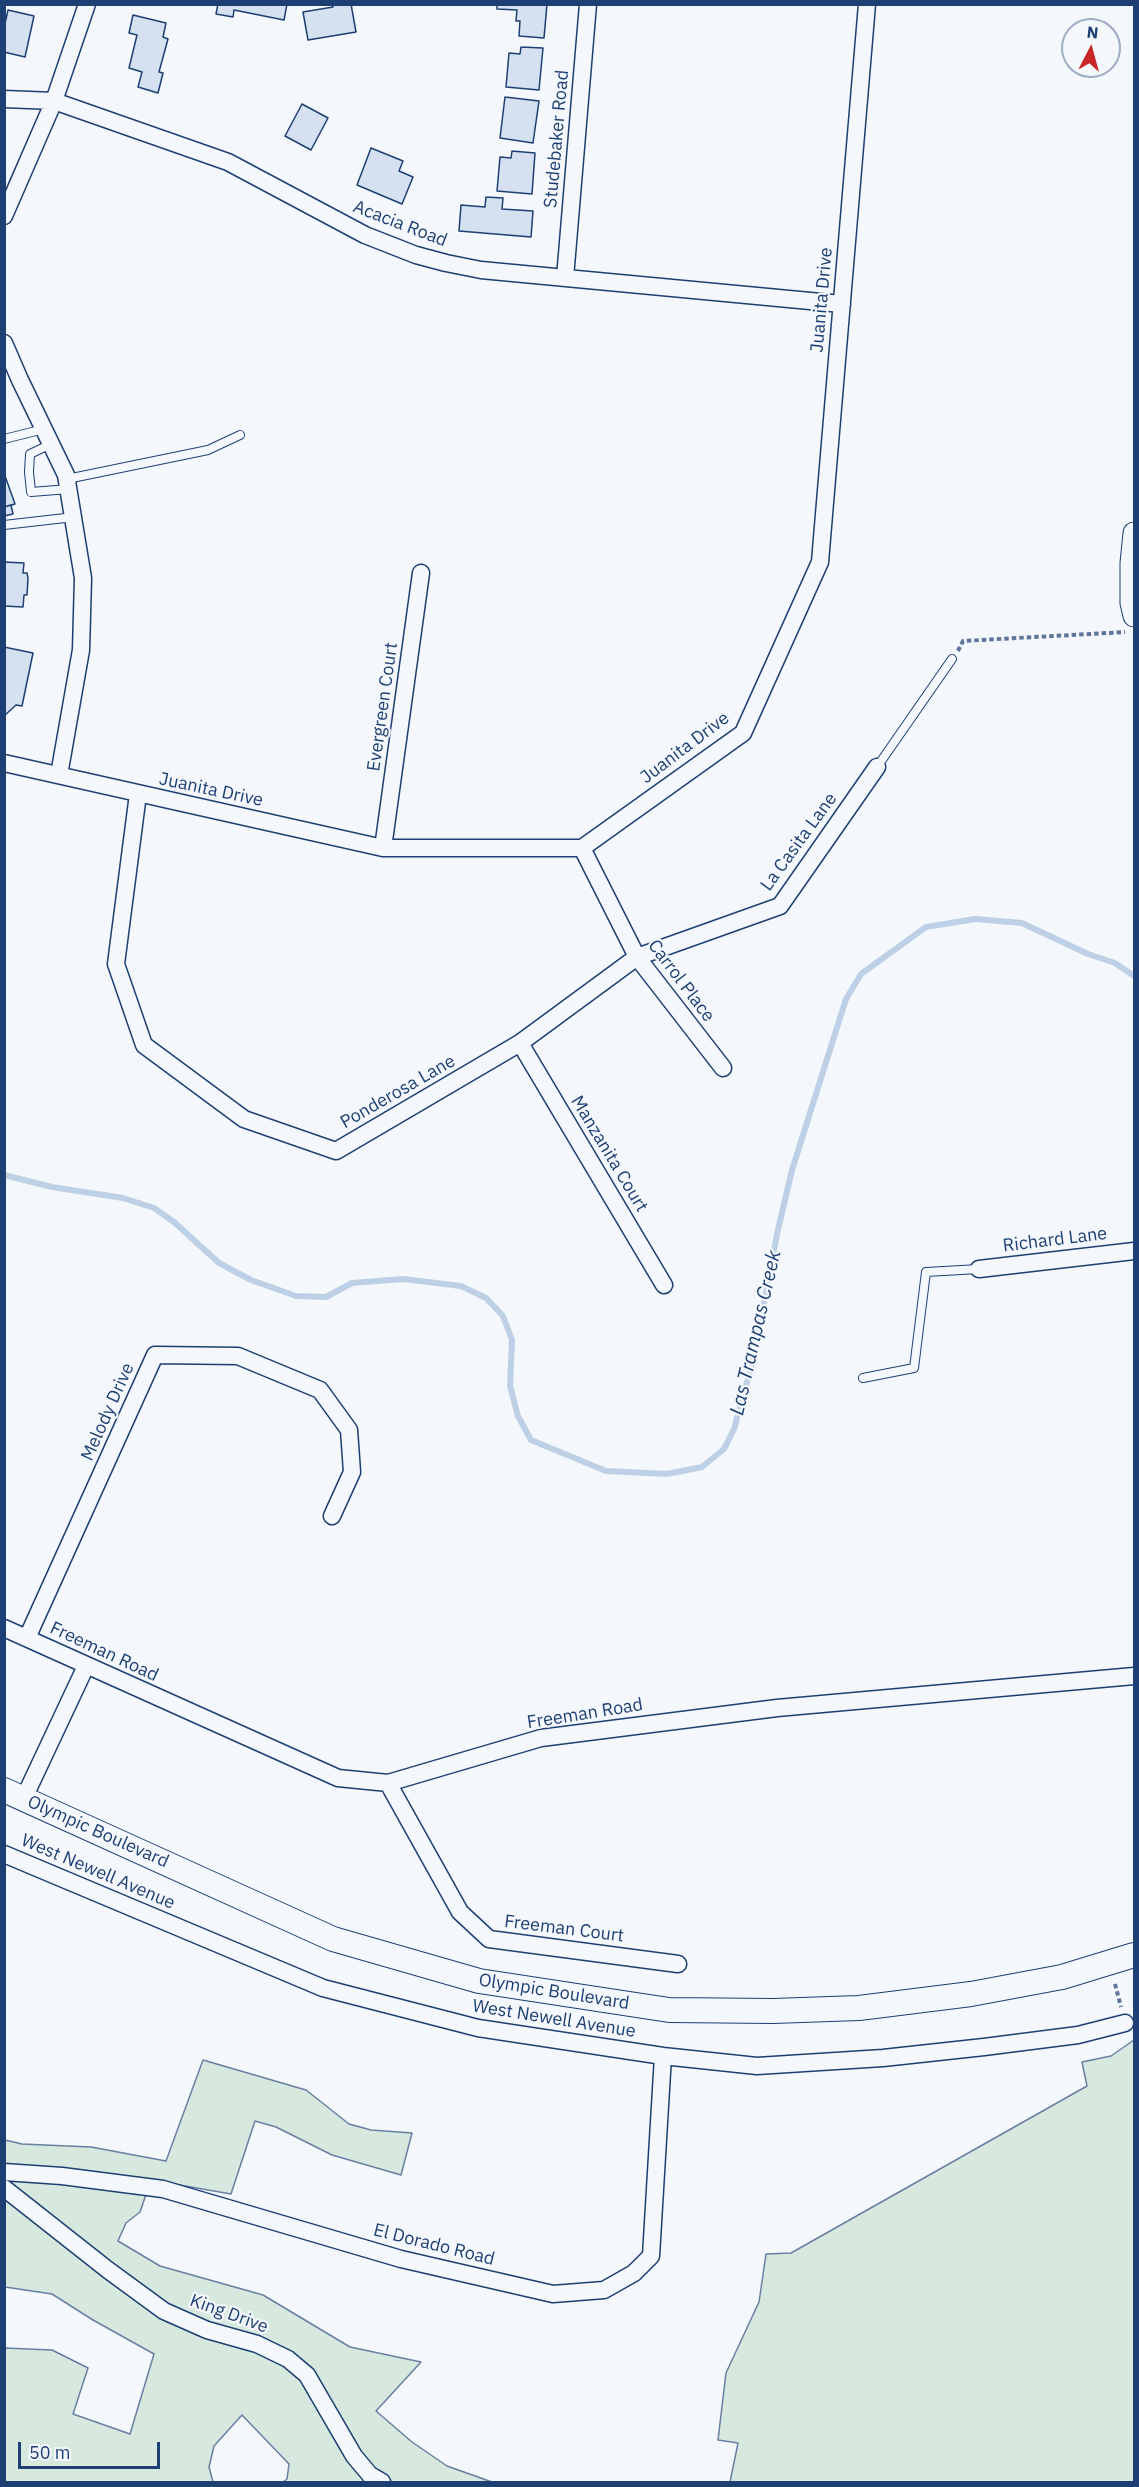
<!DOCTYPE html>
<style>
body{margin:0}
#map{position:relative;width:1139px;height:2487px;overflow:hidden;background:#f4f7fb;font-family:"IBM Plex Sans",sans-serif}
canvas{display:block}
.frame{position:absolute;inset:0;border:6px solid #1d3f73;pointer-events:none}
.north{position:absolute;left:1061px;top:18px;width:60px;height:60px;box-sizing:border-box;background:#f4f7fb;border:2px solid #9eadc5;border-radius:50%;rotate:6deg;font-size:16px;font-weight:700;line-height:24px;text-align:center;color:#1d3f73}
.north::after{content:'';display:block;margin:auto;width:21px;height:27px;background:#c62828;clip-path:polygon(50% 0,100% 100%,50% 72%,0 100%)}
.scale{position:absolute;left:18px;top:2442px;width:142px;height:27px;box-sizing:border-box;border:3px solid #1d3f73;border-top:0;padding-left:8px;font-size:18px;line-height:21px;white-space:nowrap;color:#1d3f73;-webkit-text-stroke:4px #f4f7fb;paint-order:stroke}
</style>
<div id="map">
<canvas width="1139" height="2487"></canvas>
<div class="frame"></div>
<div class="north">N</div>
<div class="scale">50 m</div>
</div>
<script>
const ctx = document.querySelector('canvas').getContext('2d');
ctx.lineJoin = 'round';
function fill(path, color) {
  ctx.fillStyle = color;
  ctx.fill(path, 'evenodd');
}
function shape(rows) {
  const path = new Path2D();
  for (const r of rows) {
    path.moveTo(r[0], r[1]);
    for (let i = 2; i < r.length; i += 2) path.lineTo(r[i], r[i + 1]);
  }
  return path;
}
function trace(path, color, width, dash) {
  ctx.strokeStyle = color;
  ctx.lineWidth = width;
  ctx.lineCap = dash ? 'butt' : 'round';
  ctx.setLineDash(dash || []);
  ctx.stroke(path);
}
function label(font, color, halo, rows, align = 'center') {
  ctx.font = font + ' "IBM Plex Sans",sans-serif';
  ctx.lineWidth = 4.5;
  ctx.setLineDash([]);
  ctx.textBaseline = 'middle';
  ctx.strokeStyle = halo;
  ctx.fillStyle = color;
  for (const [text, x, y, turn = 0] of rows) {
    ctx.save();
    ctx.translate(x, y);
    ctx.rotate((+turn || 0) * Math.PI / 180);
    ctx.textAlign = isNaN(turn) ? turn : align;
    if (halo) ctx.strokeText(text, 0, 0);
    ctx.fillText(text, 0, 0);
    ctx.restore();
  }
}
const green = shape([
 [1134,2040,1134,2482,730,2482,738,2443,718,2440,726,2373,759,2302,766,2254,791,2253,1087,2086,1082,2062,1111,2056,1134,2040],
 [203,2060,306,2090,349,2124,371,2130,412,2133,401,2175,332,2155,276,2127,255,2121,231,2194,151,2180,140,2212,126,2223,118,2241,160,2266,263,2295,350,2347,421,2362,376,2411,412,2442,447,2466,492,2482,283,2482,287,2479,289,2464,242,2415,214,2446,209,2467,213,2482,5,2482,5,2348,52,2350,88,2368,73,2414,130,2434,154,2354,93,2320,52,2294,5,2287,5,2140,22,2144,91,2147,166,2161,203,2060]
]);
fill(green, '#d7e8df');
trace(green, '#687fa3', 1.5);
trace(shape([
 [4,1175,52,1187,123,1198,154,1208,174,1222,219,1263,251,1280,296,1296,326,1297,352,1283,403,1279,461,1286,486,1298,503,1316,512,1340,510,1386,518,1416,531,1440,606,1471,667,1474,702,1467,724,1449,734,1429,754,1357,777,1234,792,1170,846,999,861,974,926,927,975,919,1022,923,1088,954,1115,963,1134,976]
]), '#bed0e5', 6);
const building = shape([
 [218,4,287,4,284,20,234,10,233,17,216,14,218,4],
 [332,4,351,4,356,32,308,40,303,12,333,7,332,4],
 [497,4,547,4,544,38,519,36,520,21,516,21,517,10,497,9,497,4],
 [8,10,34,16,25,57,4,52,4,28,8,10],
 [133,15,166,23,163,37,168,39,159,72,163,73,158,93,138,87,142,72,129,68,137,35,129,33,133,15],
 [521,47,543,48,539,90,506,87,509,53,520,54,521,47],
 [505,97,539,101,533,143,500,138,505,97],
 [302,104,328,118,311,150,285,136,302,104],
 [371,148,403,161,399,171,413,177,402,204,357,185,371,148],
 [512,151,535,153,532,194,497,191,500,157,511,158,512,151],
 [486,197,503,198,502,209,533,211,531,237,459,231,461,205,485,207,486,197],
 [4,473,15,504,4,507,4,473],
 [11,505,13,514,4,516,4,507,11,505],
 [4,562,24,563,23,573,27,573,28,578,27,595,24,595,23,607,4,606,4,562],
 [4,647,33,653,22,706,16,705,4,716,4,647]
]);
fill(building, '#d5e0f0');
trace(building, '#1d3f73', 1.5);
const service = shape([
 [4,439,44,429],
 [51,444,30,454,29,472,31,492,69,489],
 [67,479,208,450,240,435],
 [4,525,74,517],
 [877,767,952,659],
 [863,1378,914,1368,926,1272,979,1269]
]);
const minor = shape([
 [4,99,54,101,228,162,365,235,416,255,446,263,481,270,842,304],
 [4,216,54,101,87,4],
 [565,278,588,4],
 [4,343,20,380,66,475,83,578,81,650,59,775],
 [4,763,383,848,582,848,743,733,820,562,867,4],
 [138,794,116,964,144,1045,244,1119,336,1151,520,1043,637,957,780,906,877,767],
 [383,848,421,573],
 [582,848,637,957,723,1068],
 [520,1043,664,1285],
 [979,1269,1134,1251],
 [4,1628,338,1778,388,1783,541,1738,777,1708,1134,1676],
 [27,1638,155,1355,238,1356,320,1390,349,1430,352,1472,332,1516],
 [388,1783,460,1912,489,1939,678,1964],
 [24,1798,86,1666],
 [4,1854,323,1988,478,2028,663,2056,757,2066,883,2058,984,2047,1078,2035,1125,2023],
 [4,2172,62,2176,163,2189,401,2259,553,2294,604,2290,634,2273,651,2256,663,2056],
 [4,2188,108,2270,164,2311,207,2330,257,2344,288,2359,307,2375,354,2456,370,2475,382,2482]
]);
const tertiary = shape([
 [1134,533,1131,563,1131,603,1134,616]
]);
const secondary = shape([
 [4,1790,333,1939,479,1981,669,2010,773,2011,859,2008,971,1994,1062,1977,1134,1955]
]);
trace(service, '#1d3f73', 10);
trace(minor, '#1d3f73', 19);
trace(tertiary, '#1d3f73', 23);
trace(secondary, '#1d3f73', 26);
trace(shape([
 [958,651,963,641,1125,632],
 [1115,1984,1121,2007]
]), '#5e769c', 4, [4.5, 3]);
trace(service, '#f4f7fb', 8);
trace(minor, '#f4f7fb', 16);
trace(tertiary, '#f4f7fb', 21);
trace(secondary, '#f4f7fb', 24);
label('18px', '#1d3f73', '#f4f7fb', [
 ["Studebaker Road",557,139,-85],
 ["Acacia Road",400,224,21],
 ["Juanita Drive",822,300,-85],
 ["Evergreen Court",383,707,-82],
 ["Juanita Drive",685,748,-37],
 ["Juanita Drive",211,790,12],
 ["La Casita Lane",799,842,-54],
 ["Carrol Place",681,981,53],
 ["Ponderosa Lane",398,1092,-30],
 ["Manzanita Court",609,1154,59],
 ["Richard Lane",1055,1240,-7],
 ["Melody Drive",108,1412,-66],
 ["Freeman Road",104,1652,25],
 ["Freeman Road",585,1714,-9],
 ["Olympic Boulevard",98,1832,24],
 ["West Newell Avenue",98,1872,23],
 ["Freeman Court",564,1929,7],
 ["Olympic Boulevard",554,1992,9],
 ["West Newell Avenue",554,2019,9],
 ["El Dorado Road",434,2245,14],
 ["King Drive",229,2314,20]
]);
label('italic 20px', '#1d3f73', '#f4f7fb', [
 ["Las Trampas Creek",756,1333,-77]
]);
</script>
